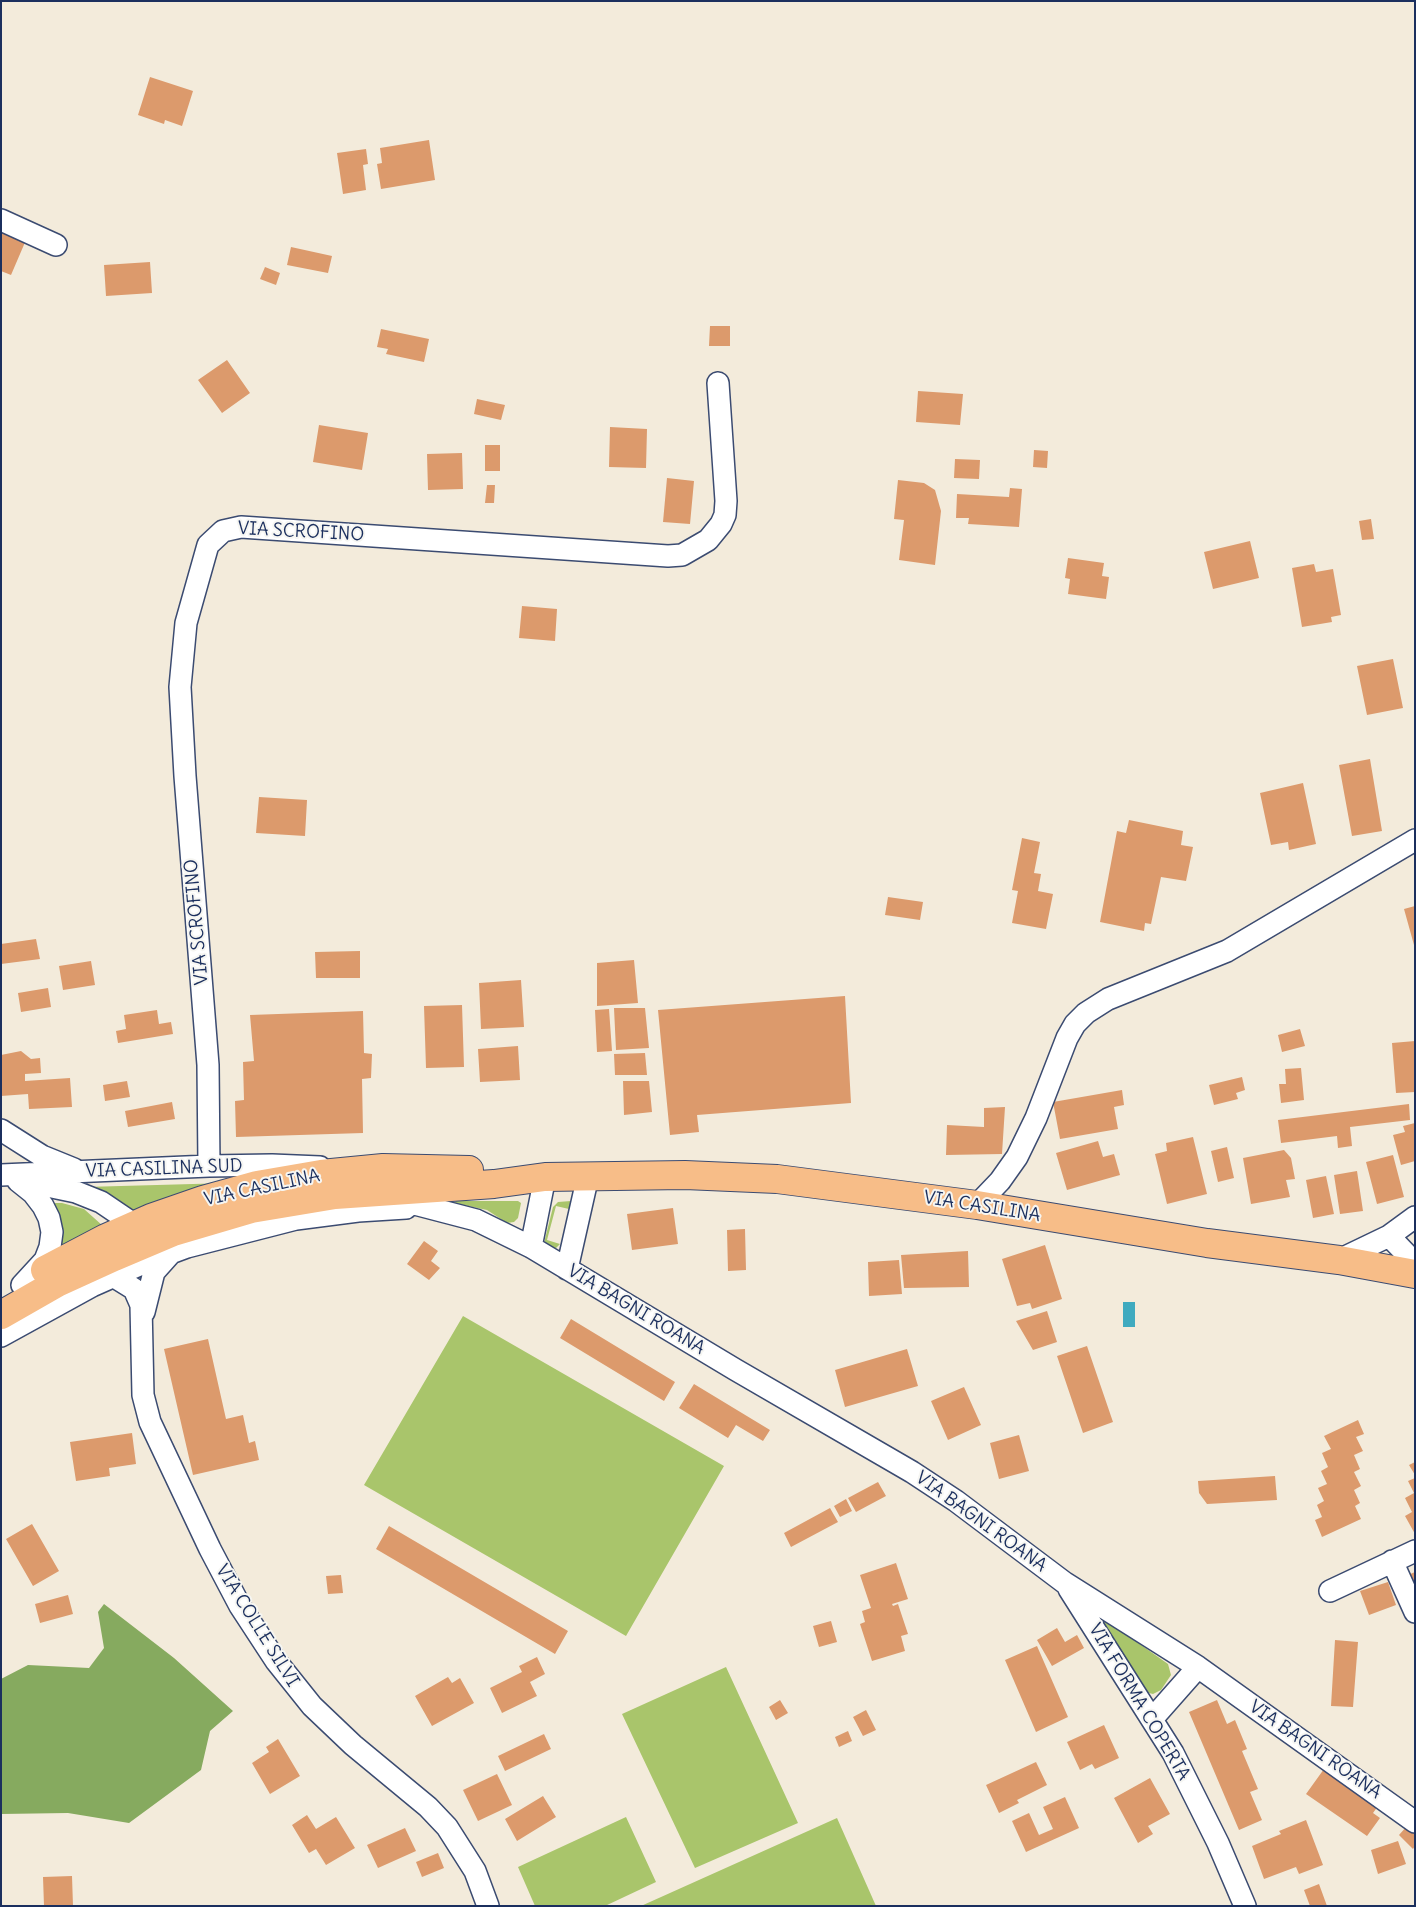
<!DOCTYPE html>
<style>
body{margin:0}
#map{position:relative;width:1416px;height:1907px;overflow:hidden;background:#f3ebdb;font-family:Delius,sans-serif}
canvas{display:block}
.frame{position:absolute;inset:0;border:2px solid #1b2f5e;pointer-events:none}
</style>
<div id="map">
<canvas width="1416" height="1907"></canvas>
<div class="frame"></div>
</div>
<script>
const ctx = document.querySelector('canvas').getContext('2d');
ctx.lineJoin = 'round';
function fill(path, color) {
  ctx.fillStyle = color;
  ctx.fill(path, 'evenodd');
}
function shape(rows) {
  const path = new Path2D();
  for (const r of rows) {
    path.moveTo(r[0], r[1]);
    for (let i = 2; i < r.length; i += 2) path.lineTo(r[i], r[i + 1]);
  }
  return path;
}
function trace(path, color, width, dash) {
  ctx.strokeStyle = color;
  ctx.lineWidth = width;
  ctx.lineCap = dash ? 'butt' : 'round';
  ctx.setLineDash(dash || []);
  ctx.stroke(path);
}
function label(font, color, halo, rows, align = 'center') {
  ctx.font = font + ' Delius,sans-serif';
  ctx.lineWidth = 4;
  ctx.setLineDash([]);
  ctx.textBaseline = 'middle';
  ctx.strokeStyle = halo;
  ctx.fillStyle = color;
  for (const [text, x, y, turn = 0] of rows) {
    ctx.save();
    ctx.translate(x, y);
    ctx.rotate((+turn || 0) * Math.PI / 180);
    ctx.textAlign = isNaN(turn) ? turn : align;
    if (halo) ctx.strokeText(text, 0, 0);
    ctx.fillText(text, 0, 0);
    ctx.restore();
  }
}
fill(shape([
 [229,1183,133,1211,85,1187],
 [456,1201,518,1201,521,1203,518,1218,514,1222,507,1223,487,1210,454,1203],
 [571,1201,569,1209,556,1206,547,1240,560,1244,554,1250,544,1243,553,1207,558,1202],
 [50,1203,62,1203,84,1209,103,1226,57,1250],
 [463,1316,724,1466,626,1636,364,1485],
 [1100,1616,1168,1664,1171,1675,1161,1690,1153,1694,1145,1692,1096,1618],
 [726,1667,798,1823,695,1868,622,1714],
 [626,1817,656,1882,605,1906,535,1906,518,1867],
 [837,1818,876,1906,641,1906]
]), '#a9c56b');
fill(shape([
 [104,1604,174,1658,233,1711,210,1731,201,1770,129,1823,68,1813,1,1814,1,1679,28,1665,89,1668,104,1648,98,1612]
]), '#86aa5f');
fill(shape([
 [1123,1302,1135,1302,1135,1327,1123,1327]
]), '#3faabf');
fill(shape([
 [150,77,193,91,182,126,165,120,164,124,138,115],
 [429,140,435,180,381,189,377,164,382,163,380,148],
 [366,149,368,164,363,165,366,190,343,194,337,153],
 [1,230,26,240,11,275,1,271],
 [291,247,332,256,328,273,287,265],
 [150,262,152,293,106,296,104,265],
 [265,267,280,273,276,285,260,279],
 [710,326,730,326,730,346,709,346],
 [381,329,429,339,424,362,386,354,388,349,377,347],
 [227,360,250,393,222,413,198,380],
 [918,391,963,394,960,425,916,422],
 [477,399,505,405,501,420,474,414],
 [319,425,368,433,362,470,313,462],
 [610,427,647,429,646,468,609,467],
 [485,445,500,445,500,471,485,471],
 [1034,450,1048,451,1047,468,1033,467],
 [462,453,463,489,428,490,427,454],
 [955,459,980,460,979,479,954,478],
 [667,478,694,481,690,524,663,522],
 [898,480,924,483,935,490,941,511,935,565,899,560,904,520,894,519],
 [487,485,495,485,494,503,485,503],
 [1010,488,1022,489,1019,527,968,524,969,518,956,518,957,494,1009,497],
 [1371,519,1374,539,1362,540,1359,521],
 [1250,541,1259,578,1213,589,1204,552],
 [1068,558,1104,563,1102,576,1109,577,1106,599,1068,594,1070,579,1065,578],
 [1314,564,1316,572,1333,569,1341,615,1331,617,1332,622,1302,627,1292,568],
 [522,606,557,609,555,641,519,638],
 [1393,659,1403,708,1367,715,1357,666],
 [1370,759,1382,831,1352,836,1339,765],
 [1303,783,1316,844,1289,850,1288,842,1271,845,1260,793],
 [259,797,307,800,305,836,256,833],
 [1129,820,1183,831,1181,845,1193,847,1186,881,1161,877,1151,924,1145,923,1144,931,1100,922,1117,831,1126,833],
 [1022,838,1040,842,1034,873,1041,874,1038,891,1053,894,1046,929,1012,923,1018,891,1012,890],
 [888,897,923,902,920,920,885,915],
 [1415,906,1415,945,1414,945,1404,909],
 [36,939,40,959,1,964,1,944],
 [360,951,360,978,316,978,315,952],
 [634,960,638,1003,597,1006,597,963],
 [91,961,95,985,63,990,59,966],
 [521,980,524,1027,481,1029,479,983],
 [48,988,51,1007,21,1012,18,993],
 [845,996,851,1103,697,1115,699,1132,670,1135,658,1010],
 [462,1005,464,1067,426,1068,424,1006],
 [614,1008,645,1008,649,1048,616,1050],
 [609,1009,612,1051,597,1052,595,1010],
 [157,1010,159,1024,171,1022,173,1034,118,1043,116,1031,126,1029,124,1015],
 [363,1011,364,1053,372,1054,371,1078,362,1079,363,1133,236,1137,235,1101,244,1100,243,1062,254,1061,250,1015],
 [1300,1029,1305,1046,1282,1052,1278,1035],
 [1415,1041,1415,1092,1396,1093,1392,1043],
 [518,1046,520,1080,480,1082,478,1049],
 [21,1051,31,1059,40,1058,41,1073,25,1074,25,1081,70,1078,72,1107,29,1109,28,1094,1,1096,1,1055],
 [645,1053,647,1075,615,1075,614,1054],
 [1301,1068,1304,1100,1281,1103,1279,1084,1286,1084,1285,1069],
 [1242,1077,1245,1090,1236,1093,1238,1099,1214,1105,1209,1085],
 [127,1081,130,1097,105,1101,103,1085],
 [623,1081,649,1081,652,1112,624,1115],
 [1122,1090,1124,1105,1114,1107,1118,1129,1060,1139,1053,1102],
 [172,1102,175,1119,128,1127,125,1111],
 [1409,1104,1410,1120,1350,1127,1352,1146,1338,1148,1337,1136,1281,1143,1278,1120],
 [1005,1107,1002,1154,946,1155,947,1125,984,1127,984,1108],
 [1415,1123,1415,1161,1401,1165,1393,1135,1405,1132,1403,1126],
 [1193,1137,1207,1194,1167,1204,1155,1154,1167,1151,1166,1143],
 [1098,1141,1103,1157,1114,1154,1120,1175,1067,1190,1056,1153],
 [1227,1147,1234,1178,1218,1182,1211,1151],
 [1284,1150,1291,1158,1295,1179,1286,1180,1290,1197,1251,1204,1243,1158],
 [1393,1155,1404,1197,1377,1204,1366,1162],
 [1357,1171,1363,1211,1340,1214,1334,1175],
 [1326,1176,1334,1214,1313,1218,1306,1180],
 [673,1208,678,1244,632,1250,627,1214],
 [745,1229,746,1270,728,1271,727,1230],
 [424,1241,438,1251,431,1261,440,1268,429,1280,407,1264],
 [1045,1245,1062,1299,1032,1309,1030,1303,1017,1306,1002,1259],
 [968,1251,969,1287,904,1288,901,1255],
 [899,1260,902,1294,869,1296,868,1262],
 [1047,1311,1057,1342,1033,1350,1016,1321],
 [571,1319,675,1382,664,1401,560,1338],
 [208,1339,226,1419,243,1415,249,1443,255,1441,259,1460,193,1475,164,1349],
 [1087,1346,1113,1422,1083,1433,1057,1356],
 [907,1349,918,1386,845,1407,835,1370],
 [694,1384,770,1430,763,1441,736,1425,728,1438,679,1408],
 [964,1387,981,1425,948,1440,931,1401],
 [1358,1420,1364,1434,1356,1437,1363,1451,1354,1455,1360,1469,1354,1472,1361,1486,1354,1490,1360,1503,1355,1506,1361,1519,1322,1537,1315,1520,1322,1517,1317,1505,1324,1501,1318,1488,1327,1484,1321,1471,1328,1467,1322,1453,1331,1449,1324,1436],
 [132,1433,136,1464,109,1468,110,1476,76,1481,70,1442],
 [1019,1435,1029,1471,999,1479,990,1443],
 [1415,1462,1415,1475,1409,1465],
 [1275,1476,1277,1500,1207,1504,1199,1493,1198,1481],
 [1415,1478,1415,1534,1405,1516,1412,1512,1405,1498,1414,1493,1408,1481],
 [878,1482,886,1496,856,1512,848,1498],
 [846,1499,852,1511,840,1517,834,1506],
 [830,1508,838,1522,791,1547,784,1533],
 [32,1524,59,1571,33,1586,6,1539],
 [389,1526,568,1631,555,1654,376,1549],
 [896,1563,908,1599,892,1604,893,1606,898,1604,908,1634,901,1636,905,1651,872,1661,860,1624,865,1622,862,1611,871,1608,860,1575],
 [1415,1572,1415,1589,1408,1575],
 [341,1575,343,1593,328,1594,326,1576],
 [1388,1582,1396,1605,1369,1615,1360,1591],
 [68,1595,73,1614,40,1623,35,1604],
 [831,1621,837,1642,819,1647,813,1626],
 [1057,1628,1065,1642,1077,1635,1084,1648,1052,1666,1037,1640],
 [1335,1640,1358,1642,1353,1707,1331,1706],
 [1037,1646,1068,1717,1036,1732,1005,1660],
 [537,1657,545,1674,530,1682,537,1696,502,1713,490,1688,522,1672,519,1666],
 [448,1677,452,1683,460,1678,474,1703,432,1726,415,1696],
 [780,1700,788,1713,776,1720,769,1707],
 [1217,1700,1227,1724,1235,1720,1247,1749,1242,1751,1258,1789,1250,1792,1262,1820,1239,1830,1189,1712],
 [866,1710,876,1730,863,1736,853,1717],
 [1104,1725,1119,1758,1095,1769,1092,1764,1080,1770,1067,1742],
 [848,1731,852,1741,839,1747,835,1737],
 [544,1734,551,1749,505,1771,498,1756],
 [278,1739,300,1776,270,1794,252,1763,269,1752,266,1747],
 [1036,1762,1047,1785,1017,1800,1019,1803,999,1813,986,1785],
 [1324,1769,1378,1806,1373,1813,1380,1818,1367,1836,1306,1794],
 [497,1774,512,1805,478,1821,463,1790],
 [1150,1778,1170,1814,1148,1826,1153,1834,1138,1843,1114,1798],
 [543,1796,556,1817,517,1841,505,1819],
 [1065,1797,1079,1828,1026,1852,1012,1821,1029,1813,1039,1835,1053,1829,1043,1807],
 [307,1815,316,1829,336,1817,355,1848,326,1865,316,1849,309,1853,292,1825],
 [1306,1820,1323,1865,1299,1874,1296,1867,1264,1879,1252,1846,1281,1834,1279,1831],
 [1407,1826,1415,1833,1415,1846,1413,1849,1399,1835],
 [405,1828,416,1851,378,1868,367,1845],
 [1398,1841,1406,1864,1378,1874,1371,1850],
 [438,1853,444,1868,422,1877,416,1862],
 [72,1876,73,1906,44,1906,43,1877],
 [1319,1884,1327,1906,1310,1906,1304,1890]
]), '#dc9a6c');
const minor = shape([
 [1,220,56,245],
 [1,1130,42,1156,74,1169],
 [209,1166,208,1065,185,776,180,687,186,623,208,545,223,531,241,527,668,556,682,555,708,540,721,524,725,515,726,501,718,383],
 [1,1175,209,1166,272,1165,320,1167],
 [18,1181,33,1193,43,1206,49,1218,52,1232,50,1247,45,1260,22,1285],
 [28,1182,76,1192,101,1202,135,1225,148,1223],
 [384,1196,476,1220,531,1247,736,1370,912,1472,956,1501,1065,1583,1198,1667,1415,1822],
 [977,1205,1000,1181,1017,1157,1036,1118,1067,1038,1075,1024,1086,1013,1108,999,1227,951,1415,840],
 [1389,1236,1415,1217],
 [531,1247,545,1177],
 [1339,1260,1389,1236,1415,1263],
 [567,1269,588,1176],
 [113,1276,134,1289,141,1305,143,1395,150,1422,210,1549,240,1606,276,1661,312,1706,353,1745,428,1807,447,1827,475,1871,488,1906],
 [144,1312,154,1272,171,1253],
 [1,1336,92,1286,144,1263,187,1247,296,1219,358,1211,406,1208],
 [1392,1561,1415,1612],
 [1069,1589,1173,1753,1218,1843,1245,1906],
 [1330,1591,1415,1551],
 [1153,1718,1198,1667]
]);
const major = shape([
 [45,1270,106,1238,151,1218,203,1200,257,1185,321,1174,383,1168,469,1170],
 [1,1315,57,1283,114,1257,173,1232,251,1209,335,1195,494,1184,545,1177,685,1175,777,1179,977,1205,1207,1243,1339,1260,1415,1274]
]);
trace(minor, '#3b4b71', 24);
trace(major, '#3b4b71', 30);
trace(minor, '#fff', 21);
trace(major, '#f7bd88', 28);
label('18px', '#1b2f5e', '#f6f6f2', [
 ["VIA SCROFINO",301,532,3],
 ["VIA SCROFINO",197,922,-95],
 ["VIA CASILINA SUD",164,1169,-2],
 ["VIA CASILINA",262,1188,-12],
 ["VIA CASILINA",982,1207,9],
 ["VIA BAGNI ROANA",636,1310,31],
 ["VIA BAGNI ROANA",981,1522,36],
 ["VIA COLLE SILVI",257,1626,58],
 ["VIA FORMA COPERTA",1139,1702,59],
 ["VIA BAGNI ROANA",1315,1750,35]
]);
</script>
